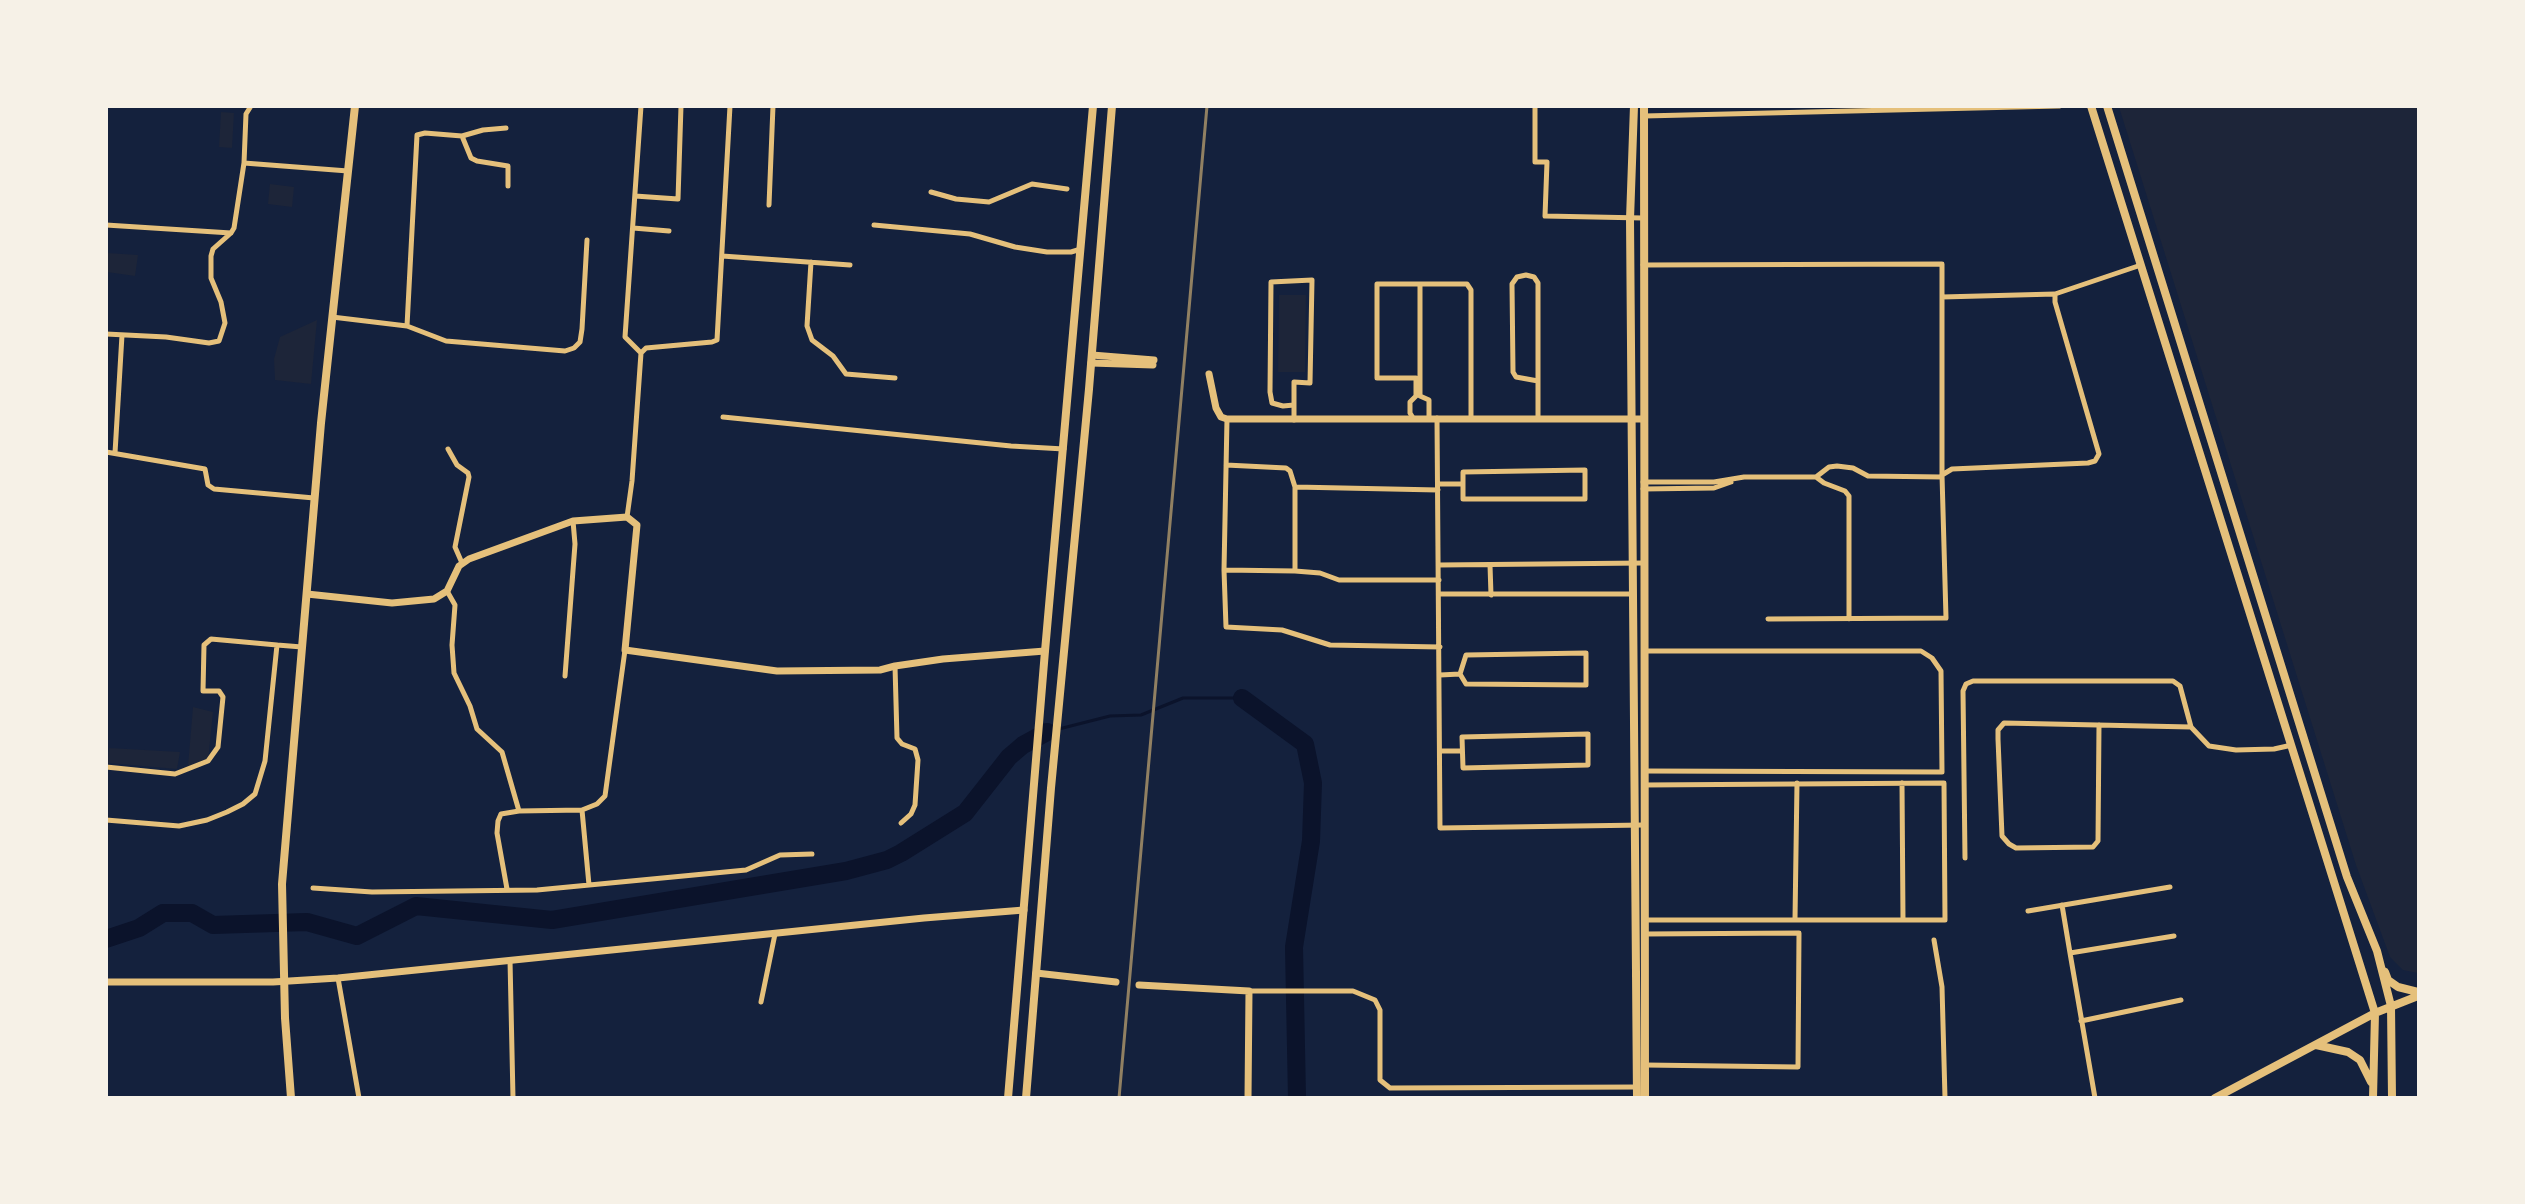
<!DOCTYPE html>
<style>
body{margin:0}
#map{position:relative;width:2525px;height:1204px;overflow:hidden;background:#14213d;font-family:"Open Sans",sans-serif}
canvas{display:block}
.frame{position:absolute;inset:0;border:108px solid #f6f1e7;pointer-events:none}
</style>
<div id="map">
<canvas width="2525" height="1204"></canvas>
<div class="frame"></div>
</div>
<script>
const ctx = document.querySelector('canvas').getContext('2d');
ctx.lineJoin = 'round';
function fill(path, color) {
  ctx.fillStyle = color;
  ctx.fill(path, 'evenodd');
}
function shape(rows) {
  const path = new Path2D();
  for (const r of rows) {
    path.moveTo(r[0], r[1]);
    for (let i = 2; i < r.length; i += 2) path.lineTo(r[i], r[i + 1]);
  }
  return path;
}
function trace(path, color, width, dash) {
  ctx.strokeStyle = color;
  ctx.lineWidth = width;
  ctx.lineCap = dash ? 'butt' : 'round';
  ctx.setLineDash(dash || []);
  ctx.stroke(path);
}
fill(shape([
 [2119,107,2418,107,2418,973,2403,970,2390,957,2356,865],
 [221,112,234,113,232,148,219,147],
 [270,184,294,187,292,207,268,204],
 [107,253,138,255,135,276,107,272],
 [1279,295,1306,295,1305,372,1278,372],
 [317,320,311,384,275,380,274,359,280,337],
 [193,707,213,712,208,761,188,766],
 [109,748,180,752,177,769,108,763]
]), '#1d2539');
trace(shape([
 [1047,732,1110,716,1141,715,1183,698,1242,698]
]), '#0b132b', 3);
trace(shape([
 [1242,698,1305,744,1313,783,1311,841,1294,947,1297,1098],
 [106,939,139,928,163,913,192,913,213,925,307,922,357,936,416,906,552,920,846,871,887,860,901,853,965,813,1009,757,1023,745,1047,732]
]), '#0b132b', 18);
trace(shape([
 [251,106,246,114,244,163,348,171],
 [641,106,625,337,641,353],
 [1535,106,1535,162,1547,162,1545,216,1643,218],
 [1644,116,2059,106],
 [462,136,471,158,477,161,508,166,508,186],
 [931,192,956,199,989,202,1032,184,1067,189],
 [635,196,678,199,681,106],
 [769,205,773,106],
 [106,225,231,233],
 [874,225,970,234,1015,247,1047,252,1071,252,1081,249],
 [633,228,669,231],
 [722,256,850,265],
 [811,262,807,326,812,340,833,356,846,374,895,378],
 [1643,265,1942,264,1942,475,1946,618,1768,619],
 [1420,284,1467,284,1471,290,1471,418],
 [1942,297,2055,294],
 [332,317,407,326,446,341,565,351,574,348,580,342,582,329,587,240],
 [407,326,417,135,425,133,462,136,483,130,506,128],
 [106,334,166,337,209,343,219,341,225,323,221,302,211,278,211,256,213,249,231,233,234,228,244,163],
 [1538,381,1516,377,1513,372,1512,284,1517,277,1526,275,1534,277,1538,283,1538,418],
 [723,417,1011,446,1064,449],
 [1413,418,1410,413,1410,402,1416,396,1416,378,1377,378,1377,284,1420,284,1420,396,1429,400,1429,418],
 [1437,418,1440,828,1644,825],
 [1227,419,1224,570,1295,571,1320,573,1339,580,1439,580],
 [1294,420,1294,382,1310,383,1312,280,1271,282,1270,392,1272,403,1283,406,1294,405],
 [448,449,457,465,468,473,469,477,455,547,462,563],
 [106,452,205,469,208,485,214,489,314,498],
 [115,453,122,335],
 [1226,465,1286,468,1290,471,1295,487,1295,571],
 [1585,470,1585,499,1463,499,1463,472,1585,470],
 [1942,475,1952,469,2088,463,2095,461,2099,454,2055,302,2055,294,2141,265],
 [1816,477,1824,483,1845,491,1849,496,1849,619],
 [1643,482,1714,482,1744,477,1816,477,1829,467,1837,466,1853,468,1868,476,1942,477],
 [1438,484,1462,484],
 [1295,487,1438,490],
 [1643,489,1714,488,1731,482],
 [627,517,632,481,641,353,646,348,712,342,717,340,730,106],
 [1439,565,1644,563],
 [1490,565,1491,595],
 [1224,570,1226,627,1282,630,1330,645,1440,647],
 [447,591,455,605,452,645,454,673,470,706,477,729,502,752,519,811,501,814,498,821,497,833,507,889],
 [1440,594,1633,594],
 [1644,651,1921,651,1932,658,1941,671,1942,772,1644,771],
 [1586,653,1586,685,1466,684,1460,674,1466,655,1586,653],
 [895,666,897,738,902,744,915,749,918,760,915,805,911,814,901,823],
 [1440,675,1460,674],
 [565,676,575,544,573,521],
 [2099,725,2098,841,2093,847,2016,848,2009,844,2002,836,1998,739,1998,730,2004,723,2191,727,2209,746,2236,750,2274,749,2292,745],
 [1588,734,1588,765,1463,768,1462,737,1588,734],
 [1440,751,1462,751],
 [106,767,175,774,208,761,218,747,223,697,219,691,203,691,204,645,211,639,277,645],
 [1902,783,1903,920],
 [1644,785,1944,783,1945,920,1644,920],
 [519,811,582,810],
 [106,820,179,826,207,820,227,812,243,804,255,794,265,761,277,645,302,647],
 [1965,858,1963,691,1966,684,1973,681,2173,681,2180,686,2191,727],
 [589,885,582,810,597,804,605,796,625,650],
 [313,888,372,892,537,890,746,870,780,855,812,854],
 [2062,905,2070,953],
 [2028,911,2170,887],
 [1795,919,1797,783],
 [1645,934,1799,933,1798,1067,1645,1065],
 [1934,940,1942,987,1945,1098],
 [510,960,513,1098],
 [338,978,359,1098],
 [1249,991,1353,991,1375,1000,1380,1010,1380,1080,1390,1088,1637,1087],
 [761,1002,775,934],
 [2081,1021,2181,1000],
 [2095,1098,2070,953,2174,936]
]), '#e5c07b', 5);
trace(shape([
 [1092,355,1154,360],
 [1091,363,1153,365],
 [1209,374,1216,408,1221,417,1227,419,1643,419],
 [307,594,392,603,434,599,447,591,459,566,469,559,573,521,627,517,637,525,625,650,777,671,880,670,895,666,943,659,1045,651],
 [1036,973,1116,982],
 [106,982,273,982,338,978,924,918,1024,910],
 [1139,985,1249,991,1248,1098]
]), '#e5c07b', 7);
trace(shape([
 [1634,106,1630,219,1637,1098],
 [1644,106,1645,1098],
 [291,1098,285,1018,282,884,321,423,355,106]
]), '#e5c07b', 8);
trace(shape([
 [2091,106,2375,1013,2373,1098],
 [2107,106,2347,877,2377,951,2391,1006,2392,1098],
 [2385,972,2388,980,2398,987,2418,992],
 [2316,1045,2348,1052,2360,1060,2371,1082],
 [1008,1098,1045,651,1093,106],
 [1026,1098,1051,788,1089,389,1112,106],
 [2215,1098,2375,1013,2418,996]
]), '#e5c07b', 8);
trace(shape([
 [1119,1098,1207,106]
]), '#918062', 3);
</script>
